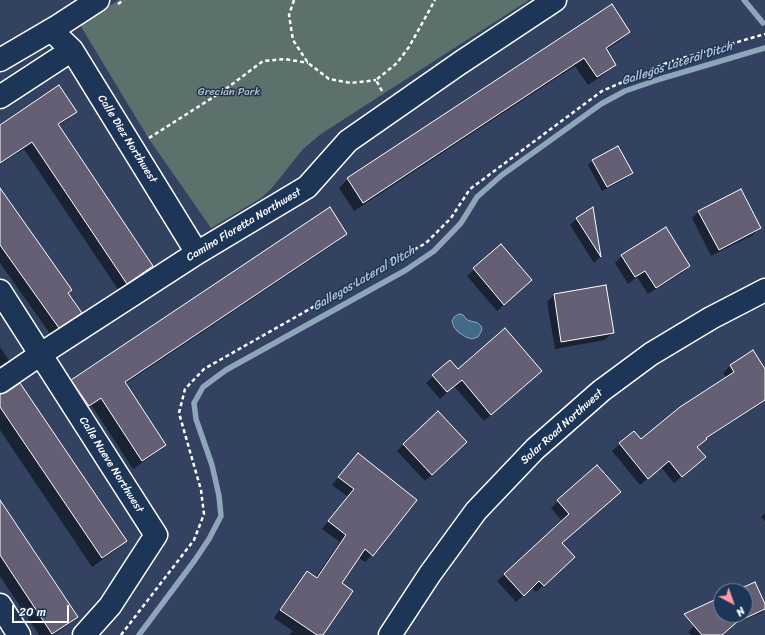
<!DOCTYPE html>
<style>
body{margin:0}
#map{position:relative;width:765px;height:635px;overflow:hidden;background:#324260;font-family:Sriracha,sans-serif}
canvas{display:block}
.north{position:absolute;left:713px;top:583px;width:40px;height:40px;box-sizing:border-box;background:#1d3557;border:1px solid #77869a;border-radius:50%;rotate:139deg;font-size:11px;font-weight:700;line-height:16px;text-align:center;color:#fff}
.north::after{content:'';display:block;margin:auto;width:14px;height:18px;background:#ff9aa2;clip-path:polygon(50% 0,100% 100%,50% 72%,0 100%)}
.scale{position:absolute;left:12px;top:605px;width:57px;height:18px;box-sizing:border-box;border:2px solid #fff;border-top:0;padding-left:5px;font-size:12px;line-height:14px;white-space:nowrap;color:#fff;-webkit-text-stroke:3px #1d3557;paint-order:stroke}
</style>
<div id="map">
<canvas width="765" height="635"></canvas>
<div class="north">N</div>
<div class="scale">20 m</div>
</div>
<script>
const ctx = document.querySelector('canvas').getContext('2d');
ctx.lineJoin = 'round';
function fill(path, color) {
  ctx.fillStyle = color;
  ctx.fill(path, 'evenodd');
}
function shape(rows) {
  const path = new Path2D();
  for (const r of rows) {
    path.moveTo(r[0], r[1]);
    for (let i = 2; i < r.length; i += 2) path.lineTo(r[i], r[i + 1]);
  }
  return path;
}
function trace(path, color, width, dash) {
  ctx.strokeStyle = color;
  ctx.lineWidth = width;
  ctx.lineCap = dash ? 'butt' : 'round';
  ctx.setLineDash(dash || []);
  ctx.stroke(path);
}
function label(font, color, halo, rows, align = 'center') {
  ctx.font = font + ' Sriracha,sans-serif';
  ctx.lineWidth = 3;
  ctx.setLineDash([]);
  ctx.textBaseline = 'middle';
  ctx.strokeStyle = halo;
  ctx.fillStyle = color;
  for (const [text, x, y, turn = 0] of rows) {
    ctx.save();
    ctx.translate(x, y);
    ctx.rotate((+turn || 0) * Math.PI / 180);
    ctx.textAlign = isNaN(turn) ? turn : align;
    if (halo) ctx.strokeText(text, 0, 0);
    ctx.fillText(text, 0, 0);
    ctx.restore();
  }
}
fill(shape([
 [119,0,529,0,321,134,303,149,271,189,261,198,211,228,149,139,80,25]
]), '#5c706c');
const water = shape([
 [459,314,463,315,467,320,478,323,481,326,482,330,478,337,472,339,466,337,458,332,454,327,452,321,454,317,459,314]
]);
fill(water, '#436a8b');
trace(water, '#8ea6b9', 1);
fill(shape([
 [611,6,629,32,620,41,606,50,615,64,606,73,588,85,575,66,354,211,339,188,348,179],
 [76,111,68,119,58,126,152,266,144,274,119,291,24,149,0,164,0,126],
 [592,161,631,173,627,178,602,191,588,165],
 [0,190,71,290,67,294,81,312,73,320,51,335,0,263],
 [593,209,600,257,594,263,570,225,577,218],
 [699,211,760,227,753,235,711,256,692,218],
 [346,233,337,242,125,384,165,445,156,453,133,469,92,406,79,415,63,389,72,380],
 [501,246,531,280,497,311,467,276],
 [622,256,689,266,682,273,648,294,637,277,628,284,615,263],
 [554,295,612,333,605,340,555,349,547,302],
 [0,347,9,360,0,368],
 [752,352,765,371,765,401,706,439,697,448,697,464,674,483,661,467,640,485,612,451,634,432,641,441,727,378,723,373,730,366],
 [458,370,534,378,484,421,454,386,440,399,426,383,433,376],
 [0,395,126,541,116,550,92,567,0,430],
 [404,444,459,449,425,481,397,451],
 [358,454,372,555,365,562,358,557,340,584,322,635,289,635,293,631,274,618,300,579,307,572,315,578,340,542,322,529,348,497,332,485],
 [597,466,561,543,567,564,536,592,532,588,516,602,497,581,562,521,551,508],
 [0,502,76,617,68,625,54,635,39,635,0,576],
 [765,513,765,521,761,517],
 [755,583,765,606,765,609,761,613,739,622,736,615,745,615,745,591,738,591],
 [709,613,721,635,691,635,688,632]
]), '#0007');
trace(shape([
 [744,0,763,23],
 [139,635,195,560,209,539,221,516,219,496,212,465,196,419,194,403,203,387,226,370,406,270,434,251,461,223,477,197,502,175,601,104,625,91,660,79,765,48]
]), '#8ea6b9', 5.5);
const building = shape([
 [612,4,630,32,606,48,616,65,597,77,584,58,363,203,347,178,612,4],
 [59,85,77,112,58,124,153,266,127,284,32,142,0,163,0,125,59,85],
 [618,146,633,173,607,187,592,160,618,146],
 [0,188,72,290,68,293,82,313,59,328,0,245,0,188],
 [741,189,761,228,719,250,698,211,741,189],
 [330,207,347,234,125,382,166,445,142,461,101,398,89,406,71,380,330,207],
 [593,207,601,257,576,218,593,207],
 [666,227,690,266,656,288,645,271,635,277,621,255,666,227],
 [501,244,532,280,504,305,473,268,501,244],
 [606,285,614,333,561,342,554,294,606,285],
 [505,328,542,371,491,415,462,380,447,392,432,375,450,360,458,369,505,328],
 [753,350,765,369,765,400,706,438,707,439,697,447,706,457,682,477,669,461,648,479,619,443,634,431,641,439,680,407,734,372,730,365,753,350],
 [20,383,127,541,102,558,0,407,0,394,7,392,20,383],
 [438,411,467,442,432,475,403,444,438,411],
 [358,453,417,500,373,556,365,549,342,583,353,591,323,635,317,635,280,610,307,571,317,578,346,535,328,521,354,489,338,477,358,453],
 [597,465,621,492,562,543,575,557,544,586,539,581,524,596,504,574,569,514,557,500,597,465],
 [0,500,78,617,52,634,0,555,0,500],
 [755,582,765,604,765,609,737,622,722,635,702,635,684,614,721,597,721,615,745,615,745,591,735,591,755,582]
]);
fill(building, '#645f74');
trace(building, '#fff', 1);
const minor = shape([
 [51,30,72,50,197,253],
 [0,60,58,26,98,0],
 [0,97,72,50],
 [0,291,156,535,110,606,84,635],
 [0,382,41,354,197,253,307,187,348,141,460,63,555,0],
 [0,605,19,635],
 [390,635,430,574,476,511,535,449,601,391,651,354,711,318,765,290]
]);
trace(minor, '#fff', 25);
trace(shape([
 [294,0,289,15,293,40,308,63,329,79,351,83,376,80],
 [118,4,124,0],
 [382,91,376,80,397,63,409,47,435,0],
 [149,138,223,91,263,61,285,59,308,63],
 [121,635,194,540,204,514,201,490,179,413,185,389,204,369,426,243,451,218,470,189,602,91,669,62,765,34]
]), '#fff', 2.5, [4, 3]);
trace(minor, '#1d3557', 22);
label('11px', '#b6bfbd', '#1d3557', [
 ["Grecian Park",229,92]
]);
label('11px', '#fff', '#1d3557', [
 ["Calle Diez Northwest",127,139,58],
 ["Camino Floretta Northwest",244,225,-31],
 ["Solar Road Northwest",562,427,-42],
 ["Calle Nueve Northwest",111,465,58]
]);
label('italic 12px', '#b4c3d1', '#1d3557', [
 ["Gallegos Lateral Ditch",677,64,-18],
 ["Gallegos Lateral Ditch",364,279,-30]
]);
</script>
